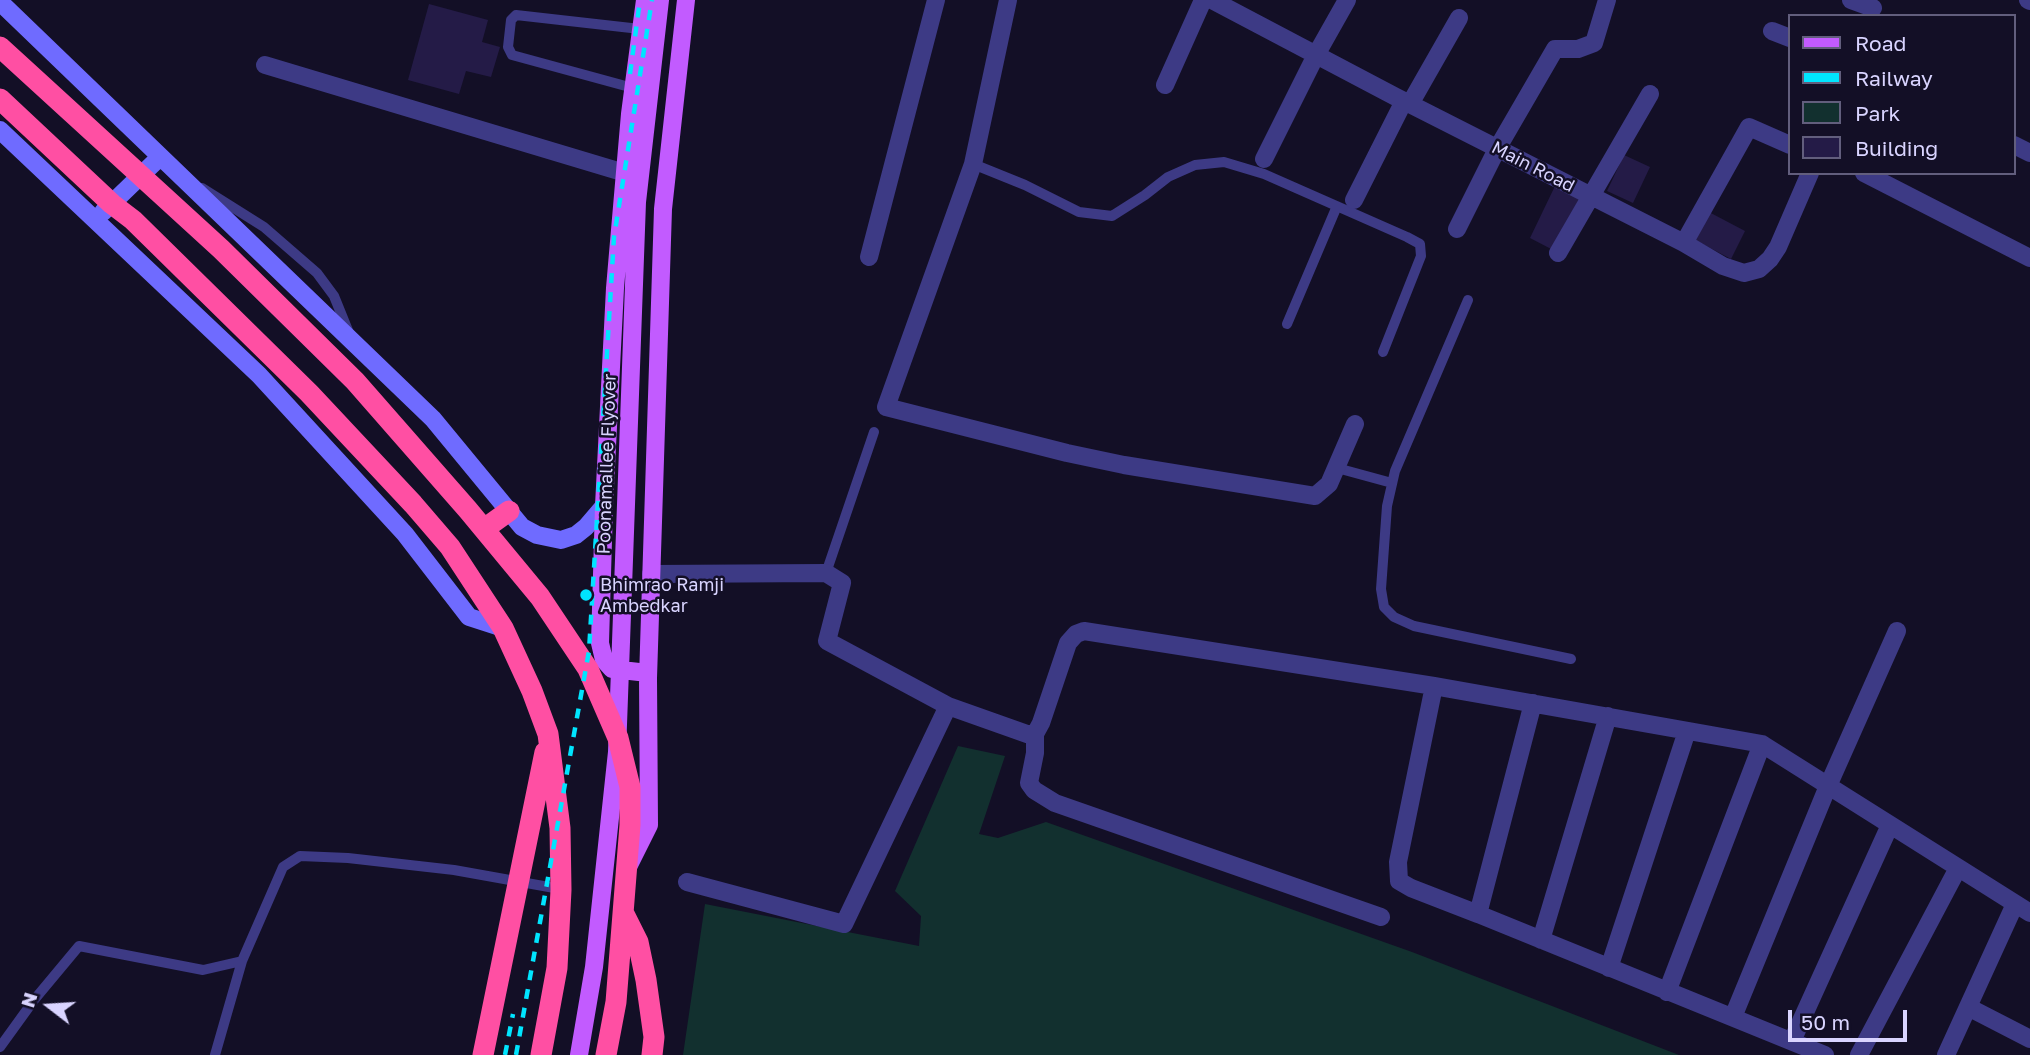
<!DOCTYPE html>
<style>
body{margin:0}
#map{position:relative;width:2030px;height:1055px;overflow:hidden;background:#130f26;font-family:"Golos Text",sans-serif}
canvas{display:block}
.legend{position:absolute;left:1788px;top:14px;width:228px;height:161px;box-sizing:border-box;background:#130f26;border:2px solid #625e7d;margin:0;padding:9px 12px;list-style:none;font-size:21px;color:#d9d4ff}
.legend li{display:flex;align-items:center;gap:14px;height:35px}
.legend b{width:35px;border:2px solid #625e7d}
.north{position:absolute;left:14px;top:971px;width:70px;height:70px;-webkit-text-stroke:5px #130f26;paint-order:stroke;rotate:287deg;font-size:19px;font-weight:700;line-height:28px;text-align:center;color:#d9d4ff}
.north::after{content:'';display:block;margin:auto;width:24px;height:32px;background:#d9d4ff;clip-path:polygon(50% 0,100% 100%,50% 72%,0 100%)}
.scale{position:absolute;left:1788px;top:1010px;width:119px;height:32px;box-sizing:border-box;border:4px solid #d9d4ff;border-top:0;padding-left:9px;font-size:21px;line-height:24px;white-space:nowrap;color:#d9d4ff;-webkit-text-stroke:5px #130f26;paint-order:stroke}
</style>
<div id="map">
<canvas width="2030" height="1055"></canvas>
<ul class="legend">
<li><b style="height:9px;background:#c25bff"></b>Road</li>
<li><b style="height:9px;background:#00e5ff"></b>Railway</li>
<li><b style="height:19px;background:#12302f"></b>Park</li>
<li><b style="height:19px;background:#241b47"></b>Building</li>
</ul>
<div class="north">N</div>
<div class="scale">50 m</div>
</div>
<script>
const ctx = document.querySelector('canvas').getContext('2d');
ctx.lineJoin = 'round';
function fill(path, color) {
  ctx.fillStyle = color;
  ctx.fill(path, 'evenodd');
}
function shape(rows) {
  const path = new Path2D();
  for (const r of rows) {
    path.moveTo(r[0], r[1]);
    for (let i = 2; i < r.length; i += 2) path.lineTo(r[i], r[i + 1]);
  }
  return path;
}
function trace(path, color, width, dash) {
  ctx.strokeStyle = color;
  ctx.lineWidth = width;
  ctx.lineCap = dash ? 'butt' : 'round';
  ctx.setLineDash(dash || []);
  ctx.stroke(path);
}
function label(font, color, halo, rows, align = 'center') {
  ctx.font = font + ' "Golos Text",sans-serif';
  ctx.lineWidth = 5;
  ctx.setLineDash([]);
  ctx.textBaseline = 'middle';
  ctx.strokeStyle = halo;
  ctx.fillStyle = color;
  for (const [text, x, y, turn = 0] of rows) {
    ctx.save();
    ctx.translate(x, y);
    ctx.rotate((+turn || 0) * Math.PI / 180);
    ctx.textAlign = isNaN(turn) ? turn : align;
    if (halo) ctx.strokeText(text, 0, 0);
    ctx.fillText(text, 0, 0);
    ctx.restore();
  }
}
fill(shape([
 [958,746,1005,756,979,834,998,838,1046,822,1412,952,1679,1055,683,1055,705,904,919,946,921,916,895,891]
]), '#12302f');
fill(shape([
 [429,4,488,20,482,42,500,47,491,77,466,71,459,94,408,80],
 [1624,155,1650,167,1633,203,1607,191],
 [1555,186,1580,199,1555,251,1530,238],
 [1707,211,1745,231,1731,259,1693,239]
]), '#241b47');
trace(shape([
 [633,88,512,55,508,47,511,20,516,15,640,29],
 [973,164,1025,185,1079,212,1112,216,1145,195,1168,177,1195,165,1224,162,1264,174,1407,237,1420,244,1421,256,1383,352],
 [202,188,264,227,317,273,334,296,349,333],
 [1468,300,1395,471,1387,506,1381,589,1384,607,1394,617,1414,626,1571,659],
 [1287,324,1337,206],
 [1337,468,1392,483],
 [826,573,874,432],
 [0,1047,34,1000,79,946,203,970,242,961,283,867,300,856,348,858,454,870,560,889],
 [215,1055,242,961]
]), '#3d3a85', 10);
trace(shape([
 [1008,0,973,164,886,407,1067,453,1124,465,1315,496,1329,484,1355,424],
 [1212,0,1396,97,1684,243,1723,266,1744,273,1759,269,1770,259,1778,247,1810,173],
 [1851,0,1873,8],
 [2028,0,2030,1],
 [1772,31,1790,38],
 [265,65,625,173],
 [1165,85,1203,0],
 [1410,104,1459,18],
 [2014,145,2030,153],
 [1264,159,1316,55,1347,0],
 [1864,173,2030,258],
 [1354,200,1404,101],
 [1457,229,1497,149,1555,49,1578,49,1594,43,1607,0],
 [1684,243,1749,127,1790,145],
 [1558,253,1650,94],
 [869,257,936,0],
 [651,574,826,573,842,583,827,641,948,706,1027,734,1035,734,1041,723,1068,643,1076,634,1084,631,1434,686,1762,744,2030,913],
 [1434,686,1398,862,1399,881,1411,888,1478,914,1533,703],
 [1035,734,1035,753,1029,783,1034,790,1055,803,1381,917],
 [687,882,844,924,948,706],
 [1478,914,1825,1055],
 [1541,940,1608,716],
 [1609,968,1687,731],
 [1667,992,1762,744],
 [1968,1007,2030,1039],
 [1733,1017,1828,786,1897,631],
 [1792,1041,1890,825],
 [1859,1055,1958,868],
 [1946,1055,2015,904]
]), '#3d3a85', 18);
trace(shape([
 [0,2,433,419,522,527,537,535,561,540,576,535,586,527,604,506],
 [0,130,259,375,405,534,469,617,503,628],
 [103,212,160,157]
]), '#6f6bff', 18);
trace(shape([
 [645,0,630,114,615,288,604,506,600,643,604,660,612,669,648,673],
 [629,865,649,825,648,678,663,209,686,0],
 [579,1055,594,967,617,752,637,202,660,0]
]), '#c25bff', 18);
trace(shape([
 [0,47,221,249,355,381,468,510,540,597,588,669,618,738,630,787,630,825,616,1002,606,1055],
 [0,99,112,204,133,220,309,393,413,504,450,547,503,628,532,691,548,734,560,828,561,890,557,968,541,1055],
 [484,529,509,511],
 [624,914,638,942,646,980,654,1037,652,1055],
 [483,1055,545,752]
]), '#ff4fa3', 21);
trace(shape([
 [630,74,640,0],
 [505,1055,513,1014],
 [516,1055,589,651,614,237,652,0]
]), '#00e5ff', 4.5, [10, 9]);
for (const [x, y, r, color] of [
 [586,595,7,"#00e5ff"]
]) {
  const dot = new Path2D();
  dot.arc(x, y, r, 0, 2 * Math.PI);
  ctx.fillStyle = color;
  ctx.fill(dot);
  trace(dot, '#130f26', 2.5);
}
label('18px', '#d9d4ff', '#130f26', [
 ["Main Road",1533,167,27],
 ["Poonamallee Flyover",607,464,-88]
]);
label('18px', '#d9d4ff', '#130f26', [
 ["Bhimrao Ramji",600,585],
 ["Ambedkar",600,606]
], 'left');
</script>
